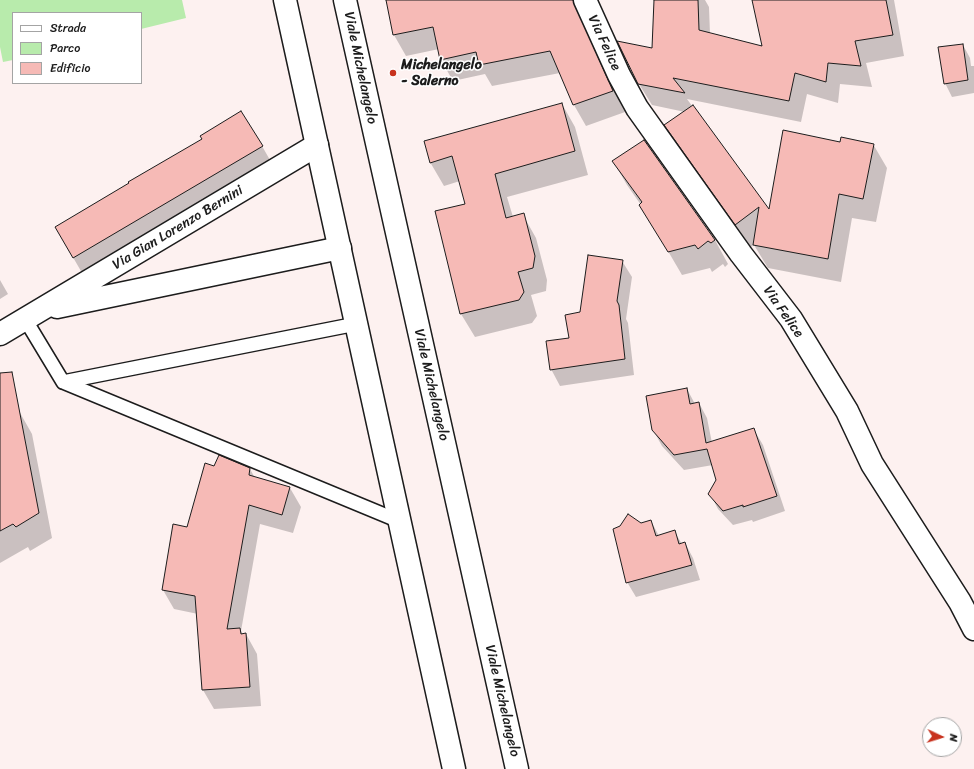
<!DOCTYPE html>
<style>
body{margin:0}
#map{position:relative;width:974px;height:769px;overflow:hidden;background:#fdf1f0;font-family:Sriracha,sans-serif}
canvas{display:block}
.legend{position:absolute;left:12px;top:12px;width:130px;height:72px;box-sizing:border-box;background:#fff;border:1px solid #a4a4a4;margin:0;padding:5px 7px;list-style:none;font-size:12px;color:#1c1c1c}
.legend li{display:flex;align-items:center;gap:8px;height:20px}
.legend b{width:20px;border:1px solid #a4a4a4}
.north{position:absolute;left:922px;top:717px;width:40px;height:40px;box-sizing:border-box;background:#fff;border:1px solid #a4a4a4;border-radius:50%;rotate:94deg;font-size:11px;font-weight:700;line-height:16px;text-align:center;color:#1c1c1c}
.north::after{content:'';display:block;margin:auto;width:14px;height:18px;background:#c8321e;clip-path:polygon(50% 0,100% 100%,50% 72%,0 100%)}
</style>
<div id="map">
<canvas width="974" height="769"></canvas>
<ul class="legend">
<li><b style="height:5px;background:#fff"></b>Strada</li>
<li><b style="height:11px;background:#b8ebac"></b>Parco</li>
<li><b style="height:11px;background:#f6bab6"></b>Edificio</li>
</ul>
<div class="north">N</div>
</div>
<script>
const ctx = document.querySelector('canvas').getContext('2d');
ctx.lineJoin = 'round';
function fill(path, color) {
  ctx.fillStyle = color;
  ctx.fill(path, 'evenodd');
}
function shape(rows) {
  const path = new Path2D();
  for (const r of rows) {
    path.moveTo(r[0], r[1]);
    for (let i = 2; i < r.length; i += 2) path.lineTo(r[i], r[i + 1]);
  }
  return path;
}
function trace(path, color, width, dash) {
  ctx.strokeStyle = color;
  ctx.lineWidth = width;
  ctx.lineCap = dash ? 'butt' : 'round';
  ctx.setLineDash(dash || []);
  ctx.stroke(path);
}
function label(font, color, halo, rows, align = 'center') {
  ctx.font = font + ' Sriracha,sans-serif';
  ctx.lineWidth = 3;
  ctx.setLineDash([]);
  ctx.textBaseline = 'middle';
  ctx.strokeStyle = halo;
  ctx.fillStyle = color;
  for (const [text, x, y, turn = 0] of rows) {
    ctx.save();
    ctx.translate(x, y);
    ctx.rotate((+turn || 0) * Math.PI / 180);
    ctx.textAlign = isNaN(turn) ? turn : align;
    if (halo) ctx.strokeText(text, 0, 0);
    ctx.fillText(text, 0, 0);
    ctx.restore();
  }
}
fill(shape([
 [0,0,182,0,186,18,141,29,141,13,13,13,13,60,3,62,0,47]
]), '#b8ebac');
fill(shape([
 [387,0,591,0,585,28,625,112,586,126,574,105,560,73,492,86,485,74,453,81,441,60,439,49,406,56,394,35],
 [655,0,705,0,709,7,710,34,764,47,754,0,894,0,904,56,866,63,872,87,840,84,838,103,807,94,801,122,687,99,769,211,841,143,873,144,887,168,876,222,852,218,841,282,768,268,754,245,750,248,680,149,666,125,685,112,652,105,639,84,653,49],
 [963,45,970,58,971,66,974,66,974,93,952,97,945,83],
 [562,104,575,127,588,175,507,197,513,217,523,215,536,238,547,280,546,291,531,295,537,316,532,323,475,337,461,314,436,212,466,205,460,181,444,186,430,162],
 [262,146,274,167,85,278,56,228],
 [613,161,715,240,728,264,725,267,723,264,712,272,710,268,682,275,641,205,627,185],
 [622,261,632,277,626,319,628,323,634,375,560,386,551,369,570,338,581,313],
 [0,280,8,294,0,299],
 [687,389,695,404,699,403,707,418,712,443,754,430,763,445,785,511,753,522,752,520,733,525,718,509,710,494,717,480,713,465,684,470,662,446,653,430],
 [19,411,32,434,52,538,30,551,28,547,0,563,0,422],
 [215,467,250,469,255,478,290,488,301,507,293,533,260,524,241,631,243,634,246,634,257,654,261,706,214,709,203,690,198,614,174,609,163,590],
 [651,521,659,536,674,531,682,544,685,543,693,558,700,580,636,597,627,582,641,524]
]), '#0003');
const building = shape([
 [386,0,573,0,613,91,573,105,550,51,479,65,476,52,440,60,433,27,393,35,386,0],
 [654,0,698,0,699,30,762,46,752,0,886,0,893,35,855,41,861,66,828,63,826,82,795,73,789,101,673,78,685,93,638,84,617,41,652,48,654,0],
 [963,44,968,80,944,84,938,47,963,44],
 [562,103,575,151,495,174,506,218,524,213,535,256,533,268,518,272,524,292,519,300,460,314,435,211,465,204,452,156,430,163,424,141,562,103],
 [693,105,769,209,783,130,840,142,841,137,874,144,863,199,839,194,828,259,753,245,759,207,735,225,664,125,693,105],
 [241,111,263,146,73,258,55,227,129,183,128,182,202,139,200,136,241,111],
 [644,140,715,240,711,243,708,241,698,249,695,245,668,252,639,205,642,202,612,161,644,140],
 [588,255,623,260,617,301,619,305,625,359,550,370,546,341,569,338,565,315,580,312,588,255],
 [12,372,39,513,16,527,13,524,0,531,0,373,12,372],
 [687,388,690,404,699,402,706,443,754,428,777,496,743,507,743,505,723,511,708,494,716,480,707,449,674,455,652,430,646,396,687,388],
 [219,455,250,468,249,475,290,487,282,515,249,505,227,629,240,628,241,634,246,633,250,687,202,690,195,596,162,590,173,524,187,527,205,463,214,466,219,455],
 [628,514,641,523,651,520,656,536,675,530,679,544,685,542,692,565,626,583,613,529,620,526,628,514]
]);
fill(building, '#f6bab6');
trace(building, '#1c1c1c', 1);
const lane = shape([
 [25,319,63,382,356,324],
 [63,382,399,521]
]);
const street = shape([
 [585,0,619,75,637,108,741,254,791,319,847,411,872,464,960,602,974,629],
 [57,307,340,248],
 [0,334,317,145]
]);
const secondary = shape([
 [285,0,454,769],
 [345,0,517,769]
]);
trace(lane, '#1c1c1c', 16);
trace(street, '#1c1c1c', 25);
trace(secondary, '#1c1c1c', 25);
trace(lane, '#fff', 13);
trace(street, '#fff', 22);
trace(secondary, '#fff', 22);
for (const [x, y, r, color] of [
 [393,73,4,"#c8321e"]
]) {
  const dot = new Path2D();
  dot.arc(x, y, r, 0, 2 * Math.PI);
  ctx.fillStyle = color;
  ctx.fill(dot);
  trace(dot, '#fff', 1.5);
}
label('14px', '#1c1c1c', '#fff', [
 ["Via Felice",604,43,65],
 ["Viale Michelangelo",360,68,78],
 ["Via Gian Lorenzo Bernini",178,228,-31],
 ["Via Felice",783,312,55],
 ["Viale Michelangelo",431,385,77],
 ["Viale Michelangelo",502,701,77]
]);
label('bold 14px', '#1c1c1c', '#fff', [
 ["Michelangelo",401,65],
 ["- Salerno",401,81]
], 'left');
</script>
